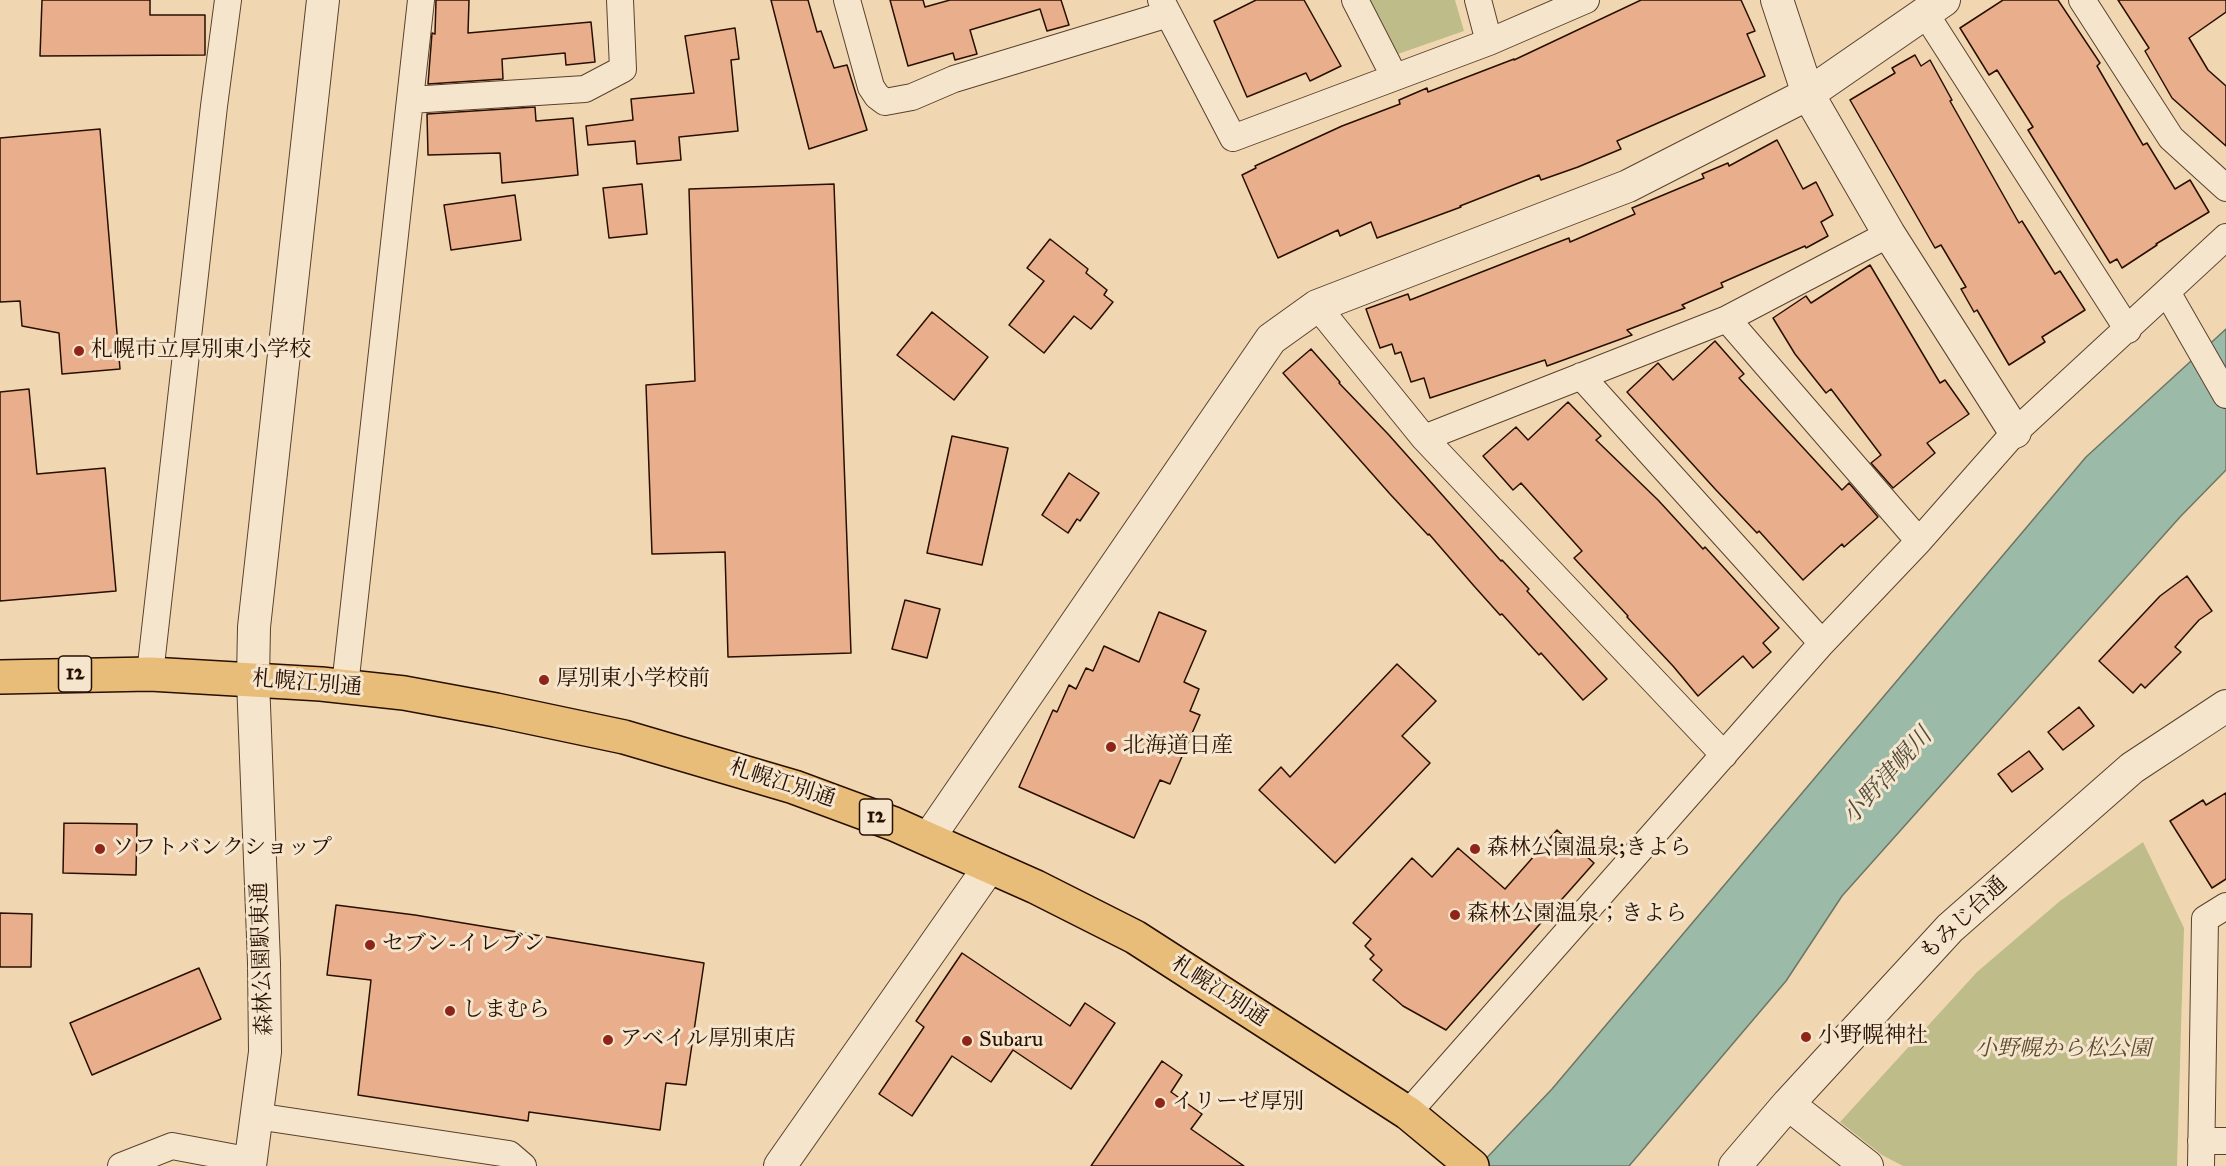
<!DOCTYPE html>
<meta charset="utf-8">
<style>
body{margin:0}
canvas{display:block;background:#f0d7b2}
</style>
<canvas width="2226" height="1166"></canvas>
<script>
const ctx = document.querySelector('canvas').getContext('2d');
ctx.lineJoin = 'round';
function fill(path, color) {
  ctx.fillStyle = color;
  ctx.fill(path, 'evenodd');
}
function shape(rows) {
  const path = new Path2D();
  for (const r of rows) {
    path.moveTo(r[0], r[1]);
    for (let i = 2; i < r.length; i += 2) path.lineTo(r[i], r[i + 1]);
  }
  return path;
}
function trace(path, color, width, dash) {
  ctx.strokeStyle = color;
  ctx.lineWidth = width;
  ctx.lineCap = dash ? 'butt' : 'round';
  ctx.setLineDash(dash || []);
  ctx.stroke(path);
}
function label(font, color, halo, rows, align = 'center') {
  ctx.font = font + ' "IM FELL Great Primer","Noto Serif JP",serif';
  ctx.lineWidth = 6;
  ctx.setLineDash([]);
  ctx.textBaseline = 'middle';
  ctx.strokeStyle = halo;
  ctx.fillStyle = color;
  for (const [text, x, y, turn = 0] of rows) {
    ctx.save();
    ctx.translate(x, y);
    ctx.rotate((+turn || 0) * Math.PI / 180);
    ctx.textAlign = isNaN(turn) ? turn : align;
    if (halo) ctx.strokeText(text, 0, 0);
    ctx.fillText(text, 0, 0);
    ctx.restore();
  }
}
fill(shape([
 [1367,0,1455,0,1464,31,1395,55],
 [2143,842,2184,928,2177,1166,1903,1166,1882,1155,1840,1122,1977,972,2060,901]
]), '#bebd89');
const water = shape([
 [2226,329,2226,470,2180,517,1842,896,1786,981,1629,1166,1479,1166,1552,1089,2086,457,2226,329]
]);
fill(water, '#9bbaa8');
trace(water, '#6d7665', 1.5);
const building = shape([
 [42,0,150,0,150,15,205,15,205,55,40,56,42,0],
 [436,0,469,0,468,33,591,22,595,62,566,65,565,53,502,59,503,79,428,84,432,33,435,34,436,0],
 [771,0,808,0,817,32,821,31,834,68,847,65,867,130,809,149,771,0],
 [890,0,923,0,925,7,950,0,1061,0,1069,25,1047,31,1040,9,970,30,977,54,955,60,953,53,908,66,890,0],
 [1256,0,1304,0,1341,66,1310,81,1306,73,1247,97,1214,21,1256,0],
 [1641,0,1741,0,1755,31,1747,34,1765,76,1617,141,1621,149,1578,167,1541,180,1539,175,1460,206,1461,207,1377,238,1371,222,1340,236,1338,230,1278,258,1242,175,1256,168,1255,166,1342,126,1400,104,1399,100,1427,88,1428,92,1514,59,1514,60,1641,0],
 [2003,0,2058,0,2100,63,2097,66,2143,145,2147,143,2175,189,2190,180,2209,212,2156,244,2157,245,2122,268,2117,259,2110,263,2028,130,2033,127,1997,70,1989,75,1960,28,2003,0],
 [2118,0,2226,0,2226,12,2189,38,2208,70,2226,86,2226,146,2172,98,2145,51,2149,48,2118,0],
 [735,28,739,59,731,60,738,131,679,137,681,160,637,164,635,141,588,145,586,126,633,120,631,99,694,93,685,36,735,28],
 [1915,55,1921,66,1930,60,1952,100,1950,101,2019,223,2022,221,2055,274,2060,271,2085,310,2042,337,2045,342,2009,365,1977,310,1974,312,1961,289,1966,287,1941,245,1935,248,1850,100,1895,73,1892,68,1915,55],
 [535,107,536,121,573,118,578,175,502,183,500,153,428,155,427,114,535,107],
 [100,129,120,369,62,374,59,333,22,326,20,301,0,302,0,138,100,129],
 [1777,140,1803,189,1816,182,1833,215,1821,222,1828,236,1806,248,1805,246,1721,283,1723,287,1682,305,1685,308,1627,330,1632,335,1547,366,1545,360,1430,398,1424,378,1411,382,1401,352,1395,354,1392,344,1380,348,1366,309,1408,294,1410,300,1548,246,1569,238,1570,242,1635,214,1632,208,1704,178,1702,174,1728,163,1729,166,1777,140],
 [642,184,647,234,609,238,603,188,642,184],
 [834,184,851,653,728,657,725,552,652,554,646,385,695,381,689,189,834,184],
 [515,195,521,240,451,250,444,205,515,195],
 [1050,239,1088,269,1086,273,1107,290,1104,295,1113,302,1091,329,1074,316,1044,353,1009,325,1044,281,1027,268,1050,239],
 [1870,265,1940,383,1945,380,1969,414,1927,443,1935,453,1893,488,1871,463,1881,455,1831,389,1826,393,1795,354,1773,318,1806,296,1811,303,1870,265],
 [932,312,988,357,954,400,897,355,932,312],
 [1715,341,1744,374,1739,378,1842,490,1849,483,1878,517,1844,547,1842,544,1803,580,1759,531,1757,533,1716,490,1627,392,1658,363,1673,380,1715,341],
 [1311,349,1340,382,1339,383,1388,434,1501,561,1502,560,1529,589,1527,591,1607,679,1583,700,1541,653,1539,655,1502,614,1500,615,1474,586,1429,534,1428,535,1390,494,1283,373,1311,349],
 [29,389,37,474,105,468,116,591,0,601,0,392,29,389],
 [1568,402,1601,436,1596,440,1658,500,1703,549,1705,547,1779,628,1763,643,1771,652,1753,668,1743,656,1698,696,1673,666,1627,617,1628,616,1574,558,1582,551,1521,483,1513,490,1483,456,1516,427,1528,440,1568,402],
 [952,436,1008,448,982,565,927,553,952,436],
 [1069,473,1099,493,1080,521,1077,519,1068,533,1042,515,1069,473],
 [2187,576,2212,611,2199,620,2175,647,2181,652,2145,688,2141,684,2133,693,2099,661,2160,596,2187,576],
 [905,600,940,609,927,658,892,649,905,600],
 [1159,612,1206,631,1184,682,1199,689,1190,711,1200,715,1170,784,1160,780,1134,838,1019,787,1053,710,1057,712,1069,685,1076,689,1086,668,1093,671,1104,646,1139,662,1159,612],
 [1397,664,1436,701,1402,736,1430,763,1335,863,1259,790,1281,767,1290,777,1397,664],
 [2079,707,2094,726,2063,750,2048,732,2079,707],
 [2029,751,2043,769,2012,792,1998,774,2029,751],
 [2226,793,2226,879,2212,888,2170,821,2203,800,2206,805,2226,793],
 [64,823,137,824,136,875,63,873,64,823],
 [1557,830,1594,863,1446,1030,1403,1006,1373,980,1382,970,1370,959,1374,955,1365,946,1371,939,1353,923,1412,858,1432,877,1458,848,1505,889,1557,830],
 [336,905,415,915,704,963,686,1085,666,1083,660,1130,529,1112,528,1121,358,1095,371,980,327,975,336,905],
 [0,913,32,914,31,967,0,967,0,913],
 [962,953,1070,1026,1085,1003,1115,1023,1071,1089,1013,1050,991,1082,952,1056,912,1116,879,1094,924,1027,916,1021,962,953],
 [199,968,221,1019,92,1075,70,1023,199,968],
 [1162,1061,1182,1075,1171,1092,1202,1114,1191,1129,1244,1166,1091,1166,1162,1061]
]);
fill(building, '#e9ae8b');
trace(building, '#280f00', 1.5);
const minor = shape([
 [847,0,871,87,877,96,885,102,912,97,954,79,1168,14],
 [1161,0,1233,138,1489,42,1586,0],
 [1355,0,1394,76],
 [1478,0,1489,42],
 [2082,0,2171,138,2226,188],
 [1925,13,2128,330],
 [410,100,585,89,623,69,620,0],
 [2167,292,2226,395],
 [1317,306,1424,438,1724,755],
 [1727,319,1919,541],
 [1581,376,1822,643],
 [1424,438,1727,319,1889,234],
 [150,674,214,106,228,0],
 [345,686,421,0],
 [1408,1113,1822,643,1919,541,2015,432,2226,237],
 [256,1116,509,1154,523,1166],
 [2201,1141,2226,1141],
 [121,1166,172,1146,252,1161],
 [2201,1166,2205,919,2226,906]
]);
const tertiary = shape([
 [1777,0,1808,94,1889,234,2015,432],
 [928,839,1271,339,1317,306,1628,186,1808,94,1944,0],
 [1788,1104,1867,1166],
 [250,1166,265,1052,264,963,253,680,254,627,323,0],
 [780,1166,990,866],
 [1735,1166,1788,1104,1950,928,2132,768,2226,706]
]);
const trunk = shape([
 [0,677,150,674,321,684,404,693,496,710,624,737,794,787,894,824,1036,887,1135,937,1408,1113,1472,1166]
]);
trace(minor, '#5a412c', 28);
trace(tertiary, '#5a412c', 34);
trace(trunk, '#280f00', 36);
trace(minor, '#f5e5cd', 26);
trace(tertiary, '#f5e5cd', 32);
trace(trunk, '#e8bc79', 33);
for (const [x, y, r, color] of [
 [79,351,6,"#8f2418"],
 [544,680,6,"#8f2418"],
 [1111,747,6,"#8f2418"],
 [100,849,6,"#8f2418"],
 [1475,849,6,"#8f2418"],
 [1455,915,6,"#8f2418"],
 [370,945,6,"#8f2418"],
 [450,1011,6,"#8f2418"],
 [1806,1037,6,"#8f2418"],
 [608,1040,6,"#8f2418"],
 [967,1041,6,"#8f2418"],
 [1160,1103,6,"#8f2418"]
]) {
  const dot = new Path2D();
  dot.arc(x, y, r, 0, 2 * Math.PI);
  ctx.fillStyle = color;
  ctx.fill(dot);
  trace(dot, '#f5e5cd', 2);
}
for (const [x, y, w] of [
 [75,674,33],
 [876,817,33]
]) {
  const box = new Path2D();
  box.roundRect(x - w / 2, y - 18, w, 36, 4.5);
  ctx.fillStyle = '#f5e5cd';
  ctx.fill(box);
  trace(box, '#280f00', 1.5);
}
label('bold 21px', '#280f00', null, [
 ["12",75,674],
 ["12",876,817]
]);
label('22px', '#280f00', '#f5e5cd', [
 ["札幌市立厚別東小学校",91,351],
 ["厚別東小学校前",556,680],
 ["北海道日産",1123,747],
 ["ソフトバンクショップ",112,849],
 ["森林公園温泉;きよら",1487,849],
 ["森林公園温泉；きよら",1467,915],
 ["セブン-イレブン",382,945],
 ["しまむら",462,1011],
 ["小野幌神社",1818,1037],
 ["アベイル厚別東店",620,1040],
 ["Subaru",979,1041],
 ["イリーゼ厚別",1172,1103]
], 'left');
label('22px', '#280f00', '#f5e5cd', [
 ["札幌江別通",307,684,5],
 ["札幌江別通",782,784,18],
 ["もみじ台通",1964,919,-43],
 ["森林公園駅東通",263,959,-92],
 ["札幌江別通",1219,992,33]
]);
label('italic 22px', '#5c4c30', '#f5e5cd', [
 ["小野幌から松公園",2063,1050]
]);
label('italic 24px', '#504b3b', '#f5e5cd', [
 ["小野津幌川",1888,777,-48]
]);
</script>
